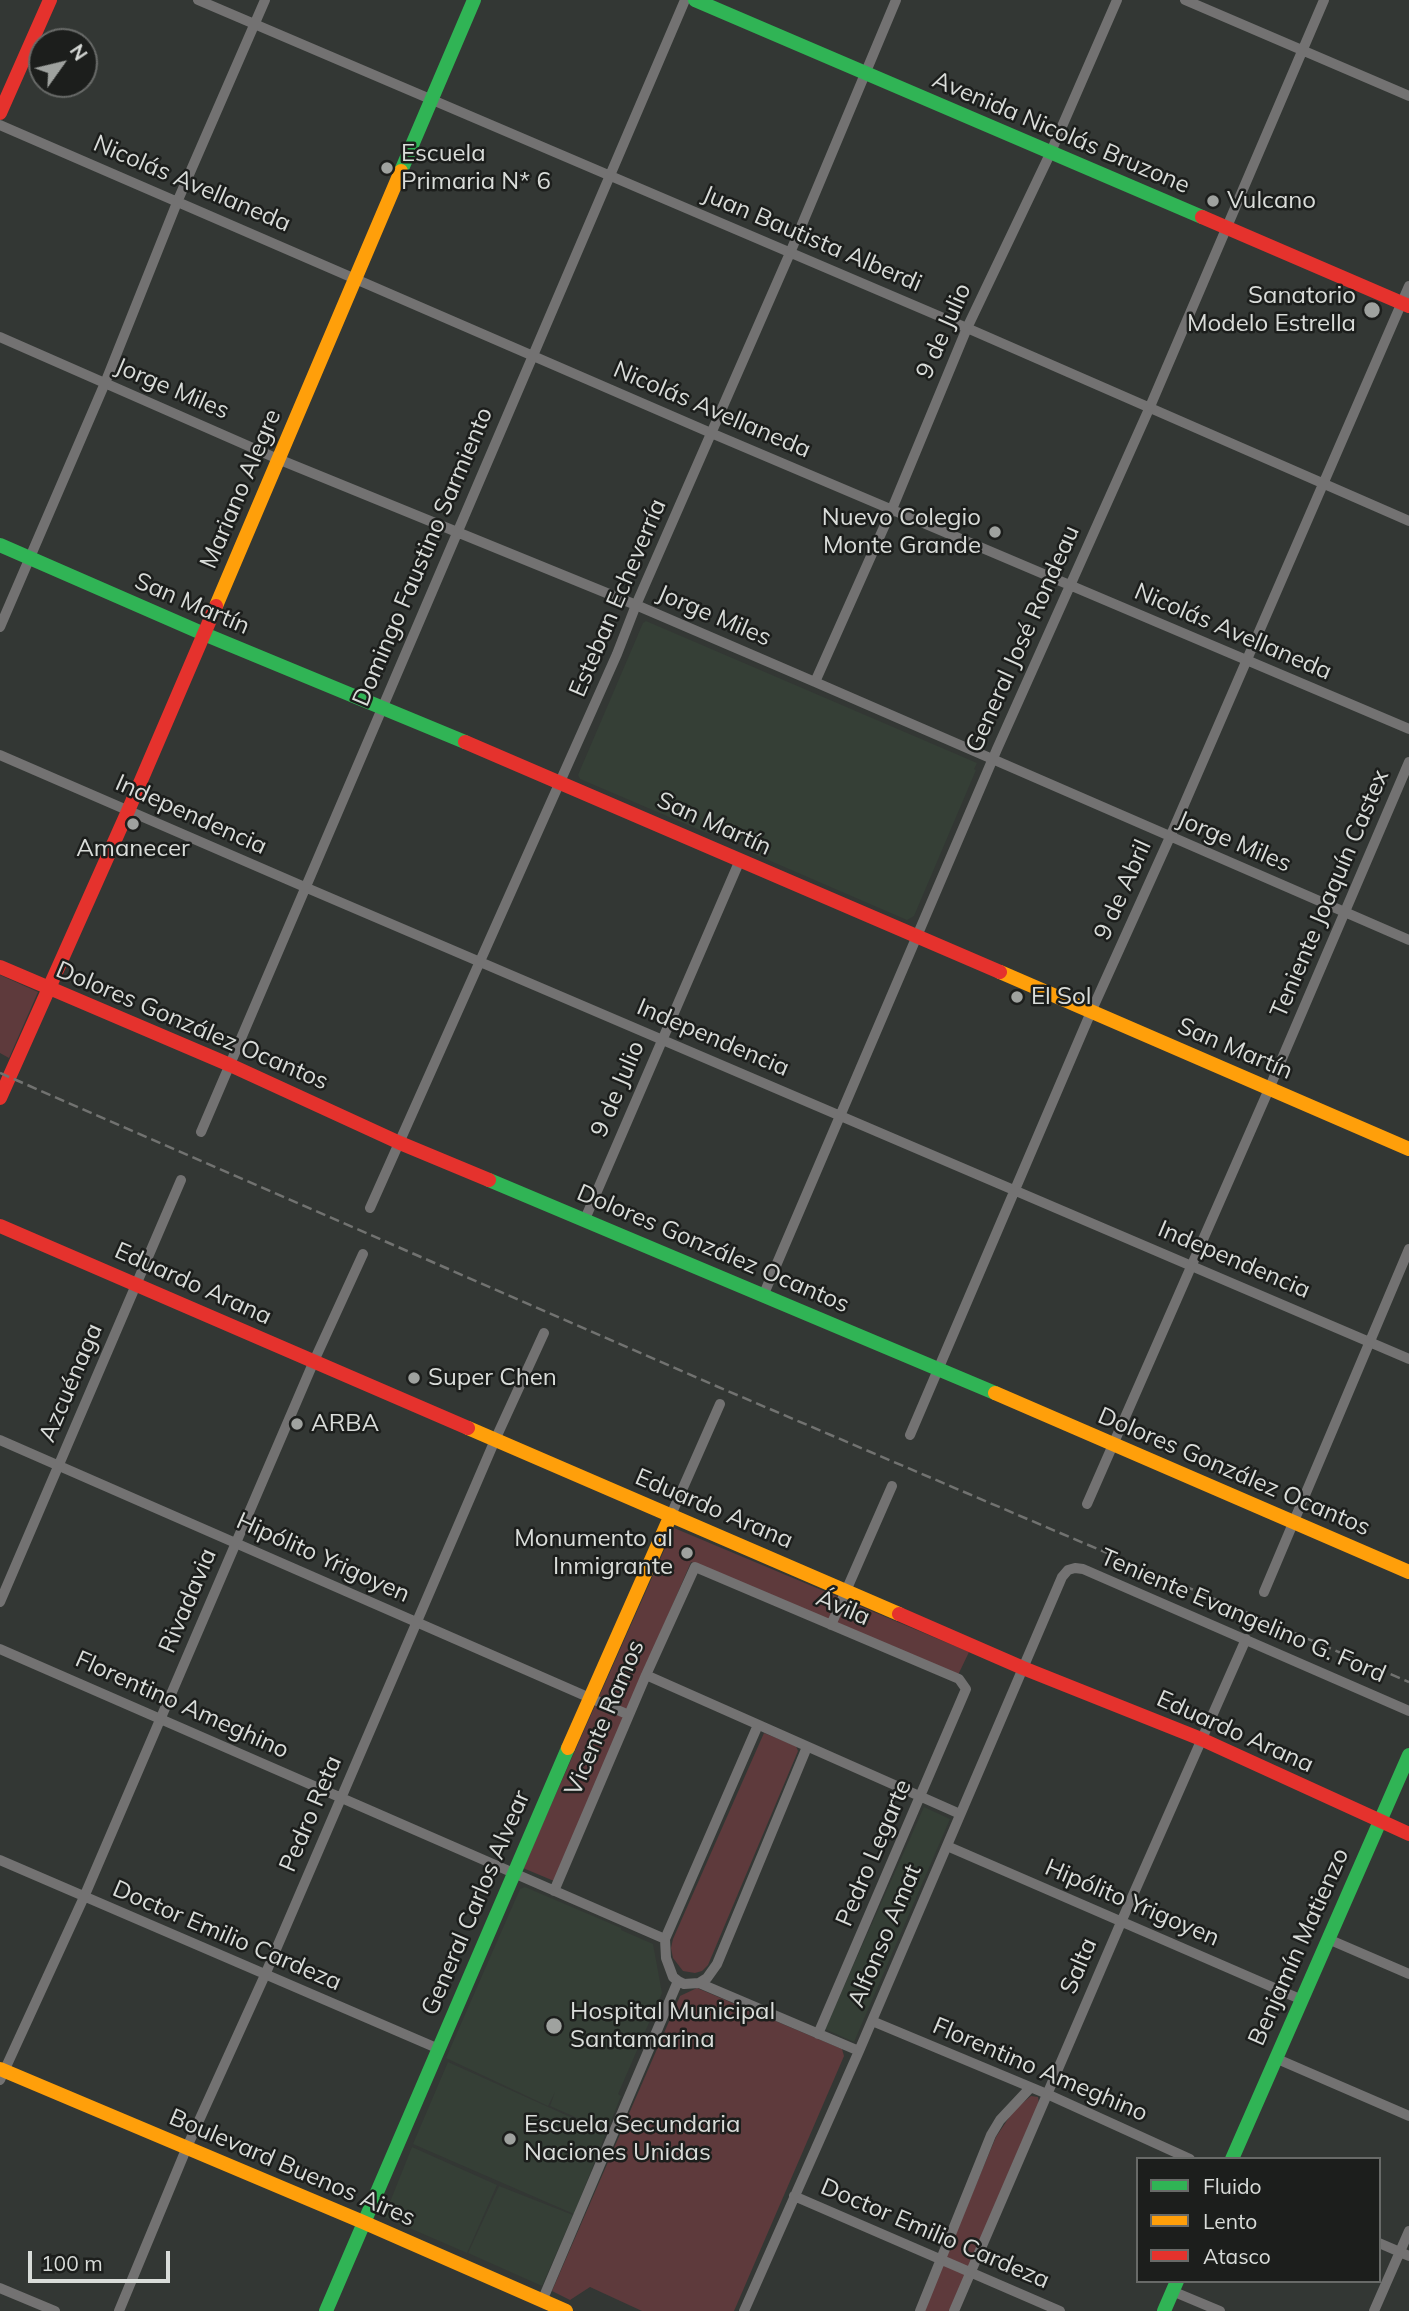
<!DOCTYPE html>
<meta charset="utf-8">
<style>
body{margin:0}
#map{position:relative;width:1409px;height:2311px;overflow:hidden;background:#333734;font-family:Mulish,sans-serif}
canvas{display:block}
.legend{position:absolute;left:1136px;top:2157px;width:245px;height:126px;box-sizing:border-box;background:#1c1e1c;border:2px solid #686a68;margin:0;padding:9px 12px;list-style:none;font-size:21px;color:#d9dcd9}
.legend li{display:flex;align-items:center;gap:14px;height:35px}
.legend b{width:35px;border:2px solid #686a68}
.north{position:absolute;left:28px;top:28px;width:70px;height:70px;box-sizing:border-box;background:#1c1e1c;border:2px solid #686a68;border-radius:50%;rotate:56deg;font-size:19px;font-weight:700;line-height:28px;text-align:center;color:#d9dcd9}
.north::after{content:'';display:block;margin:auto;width:24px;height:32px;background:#9fa29f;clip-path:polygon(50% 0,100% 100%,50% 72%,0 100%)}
.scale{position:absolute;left:28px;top:2251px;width:142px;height:32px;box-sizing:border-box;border:4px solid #d9dcd9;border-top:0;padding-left:9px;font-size:21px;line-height:24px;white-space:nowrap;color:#d9dcd9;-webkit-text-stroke:5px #1c1e1c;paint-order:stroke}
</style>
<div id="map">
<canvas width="1409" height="2311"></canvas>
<ul class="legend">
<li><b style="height:9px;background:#30b455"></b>Fluido</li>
<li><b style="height:9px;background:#ff9f0a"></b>Lento</li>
<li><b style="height:9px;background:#e5322d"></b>Atasco</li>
</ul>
<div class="north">N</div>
<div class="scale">100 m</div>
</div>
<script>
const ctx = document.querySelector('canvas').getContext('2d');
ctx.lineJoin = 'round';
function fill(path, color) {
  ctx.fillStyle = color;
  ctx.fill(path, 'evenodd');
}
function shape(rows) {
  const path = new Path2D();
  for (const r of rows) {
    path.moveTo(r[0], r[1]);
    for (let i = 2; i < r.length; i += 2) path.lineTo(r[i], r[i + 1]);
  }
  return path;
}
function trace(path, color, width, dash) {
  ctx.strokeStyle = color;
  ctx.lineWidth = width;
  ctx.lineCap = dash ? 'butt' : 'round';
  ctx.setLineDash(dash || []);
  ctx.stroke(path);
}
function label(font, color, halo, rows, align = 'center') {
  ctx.font = font + ' Mulish,sans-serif';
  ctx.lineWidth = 5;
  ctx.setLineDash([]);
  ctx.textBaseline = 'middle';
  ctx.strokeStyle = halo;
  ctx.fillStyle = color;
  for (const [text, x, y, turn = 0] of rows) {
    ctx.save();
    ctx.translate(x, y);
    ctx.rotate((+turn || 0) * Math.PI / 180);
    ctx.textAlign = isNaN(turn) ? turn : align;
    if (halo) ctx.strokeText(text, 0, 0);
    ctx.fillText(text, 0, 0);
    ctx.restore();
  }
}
fill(shape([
 [646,621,977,763,974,769,976,770,914,916,907,920,752,853,755,846,719,831,709,834,580,779,578,775,643,623],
 [924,1807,950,1819,854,2042,825,2029],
 [525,1887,621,1928,621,1930,653,1944,662,1993,618,2094,621,2096,607,2131,550,2106,555,2092,548,2106,446,2058,520,1889],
 [448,2062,606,2133,574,2214,413,2144],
 [412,2147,497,2185,467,2253,384,2217],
 [499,2186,573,2215,542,2286,468,2253]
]), '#353f36');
fill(shape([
 [0,975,38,992,9,1058,0,1053],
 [674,1528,969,1652,958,1675,691,1562,554,1881,523,1868],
 [764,1733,796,1746,798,1751,708,1965,702,1971,695,1973,683,1971,673,1958,671,1948,673,1939],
 [697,1988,842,2049,844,2056,734,2311,642,2311,590,2287,570,2300,552,2291,680,1996],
 [1031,2096,1038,2097,1039,2104,950,2311,923,2311,996,2137,1014,2110]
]), '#5e3a3c');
trace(shape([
 [198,0,967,328,1409,521],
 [1185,0,1409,96],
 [0,125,711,433,1409,729],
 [0,337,278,459,636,605,815,682,1409,940],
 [0,627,105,383,178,200,265,0],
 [815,682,892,509,967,328,1050,154,1117,0],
 [0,755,307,888,1409,1359],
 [201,1132,685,0],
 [370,1208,617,654,636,605,790,253,896,0],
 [585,1219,740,860],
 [763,1296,997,749,1149,409,1324,0],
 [910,1435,1091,1012,1170,837,1409,286],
 [0,1440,629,1715],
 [1087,1504,1269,1089,1409,762],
 [671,1515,720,1404],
 [1264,1592,1409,1249],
 [0,1602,181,1180],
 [831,1625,892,1486],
 [0,1649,665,1939],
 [646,1675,960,1814],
 [758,1725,665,1939,666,1958,673,1977,678,1981,684,1984,699,1983,859,2051],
 [947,1846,1300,1999],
 [0,1860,439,2049],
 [554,1891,646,1675,695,1567,959,1679,966,1689,818,2034],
 [1328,1939,1409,1974],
 [699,1983,707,1978,717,1964,807,1747],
 [872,2021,1047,2094,1190,2159],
 [1275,2058,1409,2116],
 [0,2080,84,1897,314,1361,363,1254],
 [794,2196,1060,2311],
 [1379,2243,1409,2256],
 [0,2288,55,2311],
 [1172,2291,1220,2311],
 [542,2301,678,1981],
 [119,2311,187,2147,265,1975,495,1440,544,1333],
 [744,2311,859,2051,1062,1577,1068,1570,1075,1568,1083,1569,1409,1711],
 [920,2311,991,2135,1000,2120,1030,2088],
 [954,2311,1122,1920,1246,1639],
 [1374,2311,1409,2231]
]), '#737272', 10);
trace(shape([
 [695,0,1202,217],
 [401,171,474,0],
 [0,545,204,634,465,742],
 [489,1180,995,1393],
 [1232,2159,1409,1755],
 [326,2311,568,1748],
 [1164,2311,1177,2281]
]), '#30b455', 14);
trace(shape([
 [216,606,401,171],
 [1000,972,1409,1149],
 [995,1393,1409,1572],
 [468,1428,899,1614],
 [568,1748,671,1515],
 [0,2069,363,2222,566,2311]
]), '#ff9f0a', 14);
trace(shape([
 [0,113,50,0],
 [1202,217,1409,306],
 [465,742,1000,972],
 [0,967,230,1065,400,1143,489,1180],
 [0,1098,128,811,216,606],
 [0,1226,468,1428],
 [899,1614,1023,1668,1201,1739,1409,1834]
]), '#e5322d', 14);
trace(shape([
 [0,1073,716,1386,1409,1682]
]), '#717270', 2.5, [10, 5]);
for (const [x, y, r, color] of [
 [387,168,7,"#9fa29f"],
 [1213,201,7,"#9fa29f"],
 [1372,310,9,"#9fa29f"],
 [995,532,7,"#9fa29f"],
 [133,824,7,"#9fa29f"],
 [1017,997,7,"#9fa29f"],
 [414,1378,7,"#9fa29f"],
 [297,1424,7,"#9fa29f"],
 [687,1553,7,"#9fa29f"],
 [554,2026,9,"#9fa29f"],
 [510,2139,7,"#9fa29f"]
]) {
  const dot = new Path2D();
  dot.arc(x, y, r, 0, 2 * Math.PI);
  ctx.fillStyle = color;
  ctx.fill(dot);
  trace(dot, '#1c1e1c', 2.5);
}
label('24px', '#d9dcd9', '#1c1e1c', [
 ["Avenida Nicolás Bruzone",1061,133,23],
 ["Nicolás Avellaneda",192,184,23],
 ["Juan Bautista Alberdi",812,239,23],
 ["9 de Julio",944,331,-66],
 ["Jorge Miles",172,389,23],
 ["Nicolás Avellaneda",712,410,23],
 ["Mariano Alegre",241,489,-67],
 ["Domingo Faustino Sarmiento",423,557,-67],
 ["Esteban Echeverría",618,598,-67],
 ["San Martín",192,604,23],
 ["Jorge Miles",714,616,23],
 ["Nicolás Avellaneda",1233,632,23],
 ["General José Rondeau",1023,639,-66],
 ["Independencia",191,815,24],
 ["San Martín",714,824,24],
 ["Jorge Miles",1234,842,23],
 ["9 de Abril",1123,890,-66],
 ["Teniente Joaquín Castex",1330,894,-67],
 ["Dolores González Ocantos",192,1026,23],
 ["Independencia",713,1038,23],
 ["San Martín",1235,1049,23],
 ["9 de Julio",618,1089,-67],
 ["Dolores González Ocantos",713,1249,23],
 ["Independencia",1234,1260,23],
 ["Eduardo Arana",193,1284,24],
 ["Azcuénaga",71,1383,-67],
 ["Dolores González Ocantos",1234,1472,23],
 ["Eduardo Arana",714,1509,23],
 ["Hipólito Yrigoyen",323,1558,24],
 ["Rivadavia",188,1601,-67],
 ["Ávila",843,1608,23],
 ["Teniente Evangelino G. Ford",1243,1616,23],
 ["Florentino Ameghino",182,1705,24],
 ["Vicente Ramos",605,1718,-67],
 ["Eduardo Arana",1235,1732,24],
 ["Pedro Reta",311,1814,-67],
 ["Pedro Legarte",874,1853,-67],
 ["General Carlos Alvear",476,1903,-67],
 ["Hipólito Yrigoyen",1132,1903,23],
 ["Doctor Emilio Cardeza",227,1936,23],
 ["Alfonso Amat",885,1936,-67],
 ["Benjamín Matienzo",1299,1947,-66],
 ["Salta",1079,1966,-67],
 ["Florentino Ameghino",1040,2070,23],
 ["Boulevard Buenos Aires",292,2168,23],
 ["Doctor Emilio Cardeza",935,2234,23]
]);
label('24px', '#d9dcd9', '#1c1e1c', [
 ["Escuela",401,154],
 ["Primaria N* 6",401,182],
 ["Vulcano",1227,201],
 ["Sanatorio",1356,296,"right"],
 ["Modelo Estrella",1356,324,"right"],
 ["Nuevo Colegio",981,518,"right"],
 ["Monte Grande",981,546,"right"],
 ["Amanecer",133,849,"center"],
 ["El Sol",1031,997],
 ["Super Chen",428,1378],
 ["ARBA",311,1424],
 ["Monumento al",673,1539,"right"],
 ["Inmigrante",673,1567,"right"],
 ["Hospital Municipal",570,2012],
 ["Santamarina",570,2040],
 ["Escuela Secundaria",524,2125],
 ["Naciones Unidas",524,2153]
], 'left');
</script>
